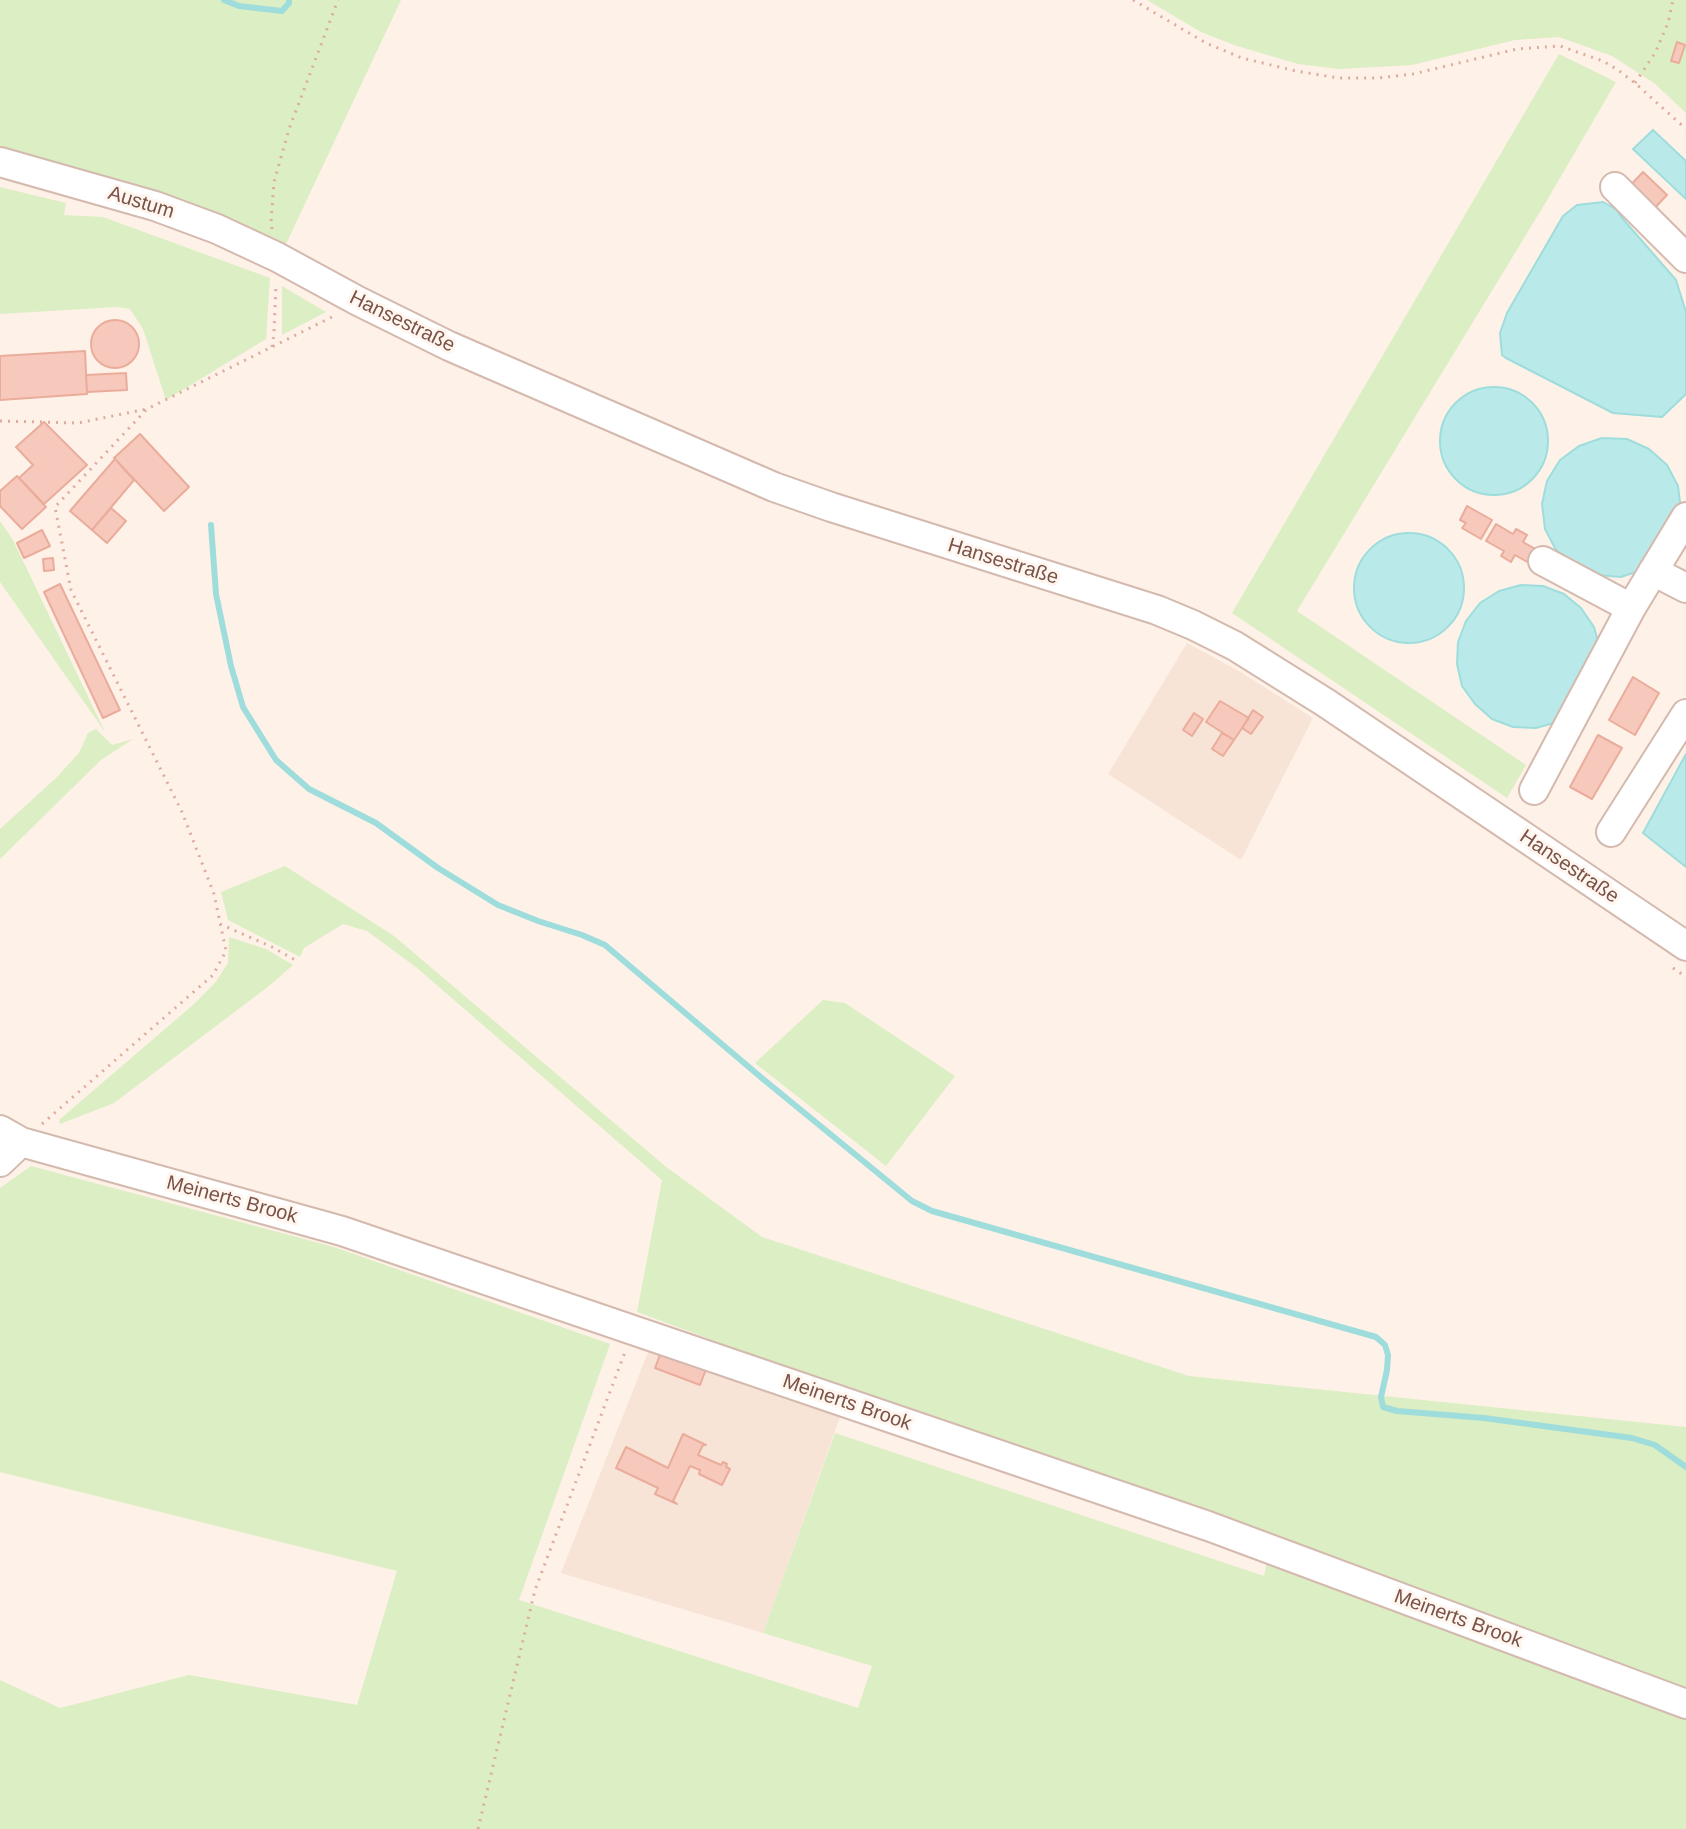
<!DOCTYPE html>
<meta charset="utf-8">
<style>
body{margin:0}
canvas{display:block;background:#fef1e7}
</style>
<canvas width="1686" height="1829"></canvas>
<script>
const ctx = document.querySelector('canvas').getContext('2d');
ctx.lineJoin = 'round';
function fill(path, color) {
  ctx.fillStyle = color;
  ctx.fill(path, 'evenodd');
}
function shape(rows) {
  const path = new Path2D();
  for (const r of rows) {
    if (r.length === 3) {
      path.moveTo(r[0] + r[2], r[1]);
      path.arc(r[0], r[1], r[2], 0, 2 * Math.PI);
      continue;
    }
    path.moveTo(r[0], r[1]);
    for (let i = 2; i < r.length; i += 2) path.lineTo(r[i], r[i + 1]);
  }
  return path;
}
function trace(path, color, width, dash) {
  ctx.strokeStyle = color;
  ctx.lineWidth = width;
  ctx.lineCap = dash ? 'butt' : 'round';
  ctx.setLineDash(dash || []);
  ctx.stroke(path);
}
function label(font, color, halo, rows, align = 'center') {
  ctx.font = font + ' Arial,sans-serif';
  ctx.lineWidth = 6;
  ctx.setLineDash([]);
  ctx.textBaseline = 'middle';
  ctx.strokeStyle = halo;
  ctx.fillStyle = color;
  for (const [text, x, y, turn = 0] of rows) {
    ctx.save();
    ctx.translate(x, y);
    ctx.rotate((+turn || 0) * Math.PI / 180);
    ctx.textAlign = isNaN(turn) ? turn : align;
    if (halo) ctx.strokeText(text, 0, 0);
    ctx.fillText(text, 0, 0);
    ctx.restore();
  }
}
fill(shape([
 [1187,643,1239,671,1313,718,1241,860,1108,774],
 [654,1337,845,1403,763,1633,561,1573]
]), '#f8e4d7');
fill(shape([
 [0,0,401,0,286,244,165,198,0,149],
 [1147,0,1686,0,1686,113,1654,83,1612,56,1559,37,1515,40,1412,65,1339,69,1298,64,1234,45,1201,32],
 [1559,54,1616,82,1546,202,1297,611,1526,765,1507,798,1232,613],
 [0,187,66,203,64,215,103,217,270,278,266,339,166,400,143,329,130,309,116,307,0,314],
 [282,286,326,312,282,335],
 [0,521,13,540,105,732,0,582],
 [96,729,112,745,133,739,101,760,0,859,0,829,56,778,79,753,88,733],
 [285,866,394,936,665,1166,762,1237,1189,1376,1686,1427,1686,1829,0,1829,0,1680,60,1708,189,1675,357,1705,397,1571,0,1472,0,1188,31,1166,334,1247,610,1344,519,1600,858,1708,872,1666,763,1633,835,1433,1264,1576,1272,1537,855,1393,637,1312,662,1180,417,968,367,931,343,924,304,948,300,957,228,920,221,892],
 [229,937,266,949,293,965,269,986,114,1103,60,1124,59,1120,193,1005,215,983,228,963],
 [823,1000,845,1003,955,1076,886,1166,755,1063]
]), '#dceec3');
const water = shape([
 [1653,130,1686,161,1686,199,1633,149,1653,130],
 [1603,202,1617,210,1622,218,1676,280,1686,312,1686,394,1662,417,1613,413,1506,358,1502,355,1500,333,1507,313,1563,216,1577,205,1603,202],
 [1494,441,54],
 [1602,438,1627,439,1649,449,1667,465,1678,486,1681,510,1644,569,1621,577,1597,575,1574,566,1556,550,1545,529,1542,504,1547,481,1560,460,1579,446,1602,438],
 [1409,588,55],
 [1521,585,1543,586,1564,594,1581,608,1594,627,1600,649,1557,722,1536,728,1513,727,1492,719,1475,704,1462,686,1457,664,1458,642,1466,621,1480,603,1499,591,1521,585],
 [1686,754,1686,867,1643,833,1686,754]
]);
fill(water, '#b9eae9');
trace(water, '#9edddc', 2);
trace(shape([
 [224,0,239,6,282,11,289,3,289,0],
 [211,525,216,594,231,666,243,707,276,760,309,789,376,823,438,868,498,905,538,921,582,935,605,945,763,1079,912,1201,932,1211,1376,1337,1385,1345,1388,1355,1387,1370,1381,1397,1383,1407,1397,1411,1484,1418,1632,1438,1655,1445,1686,1467]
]), '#9edddc', 6);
const building = shape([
 [1677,42,1685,45,1679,63,1671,61,1677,42],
 [1643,172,1667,195,1650,213,1626,190,1643,172],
 [115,344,24],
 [85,351,87,394,0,400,0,356,85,351],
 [126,373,127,390,87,392,86,375,126,373],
 [44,422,87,465,44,504,19,478,33,465,16,447,44,422],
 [140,434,189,487,164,511,114,458,140,434],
 [115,459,134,480,92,530,70,511,115,459],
 [17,476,46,507,22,529,0,506,0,491,17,476],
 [1467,506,1492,520,1481,539,1462,528,1466,523,1460,520,1467,506],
 [111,508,126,521,107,543,92,530,111,508],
 [1496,524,1513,534,1516,529,1527,535,1523,542,1537,550,1529,563,1515,555,1511,562,1501,556,1504,551,1486,541,1496,524],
 [42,530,50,546,24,558,17,543,42,530],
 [53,558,54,570,44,571,43,559,53,558],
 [60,584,120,710,103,718,44,592,60,584],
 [1633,677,1659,693,1635,735,1609,720,1633,677],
 [1220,701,1249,718,1234,740,1206,722,1220,701],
 [1253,710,1263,717,1251,734,1242,728,1253,710],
 [1194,713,1203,719,1192,736,1183,730,1194,713],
 [1222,733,1234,740,1223,756,1212,749,1222,733],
 [1598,735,1622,748,1592,799,1570,787,1598,735],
 [663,1347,708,1364,700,1385,655,1368,663,1347],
 [683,1434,706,1445,703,1445,698,1455,721,1465,723,1462,727,1464,726,1467,730,1469,722,1485,699,1474,700,1470,690,1466,673,1501,677,1504,655,1494,658,1488,616,1468,626,1447,668,1468,683,1434]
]);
fill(building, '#f6c9bc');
trace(building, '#eaac9b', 2);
const minor = shape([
 [0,162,155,206,217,229,277,257,358,301,449,346,774,487,831,507,1157,610,1193,625,1235,646,1326,703,1686,946],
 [1615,187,1686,258],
 [1543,561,1631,608],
 [1653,571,1686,588],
 [1534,790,1631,608,1686,517],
 [1611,832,1686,714],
 [0,1130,21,1142,342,1231,1208,1526,1686,1704],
 [0,1162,21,1142]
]);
trace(minor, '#d4b9ae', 32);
trace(shape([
 [1133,0,1206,43,1242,58,1296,71,1339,78,1378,78,1413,74,1517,49,1560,46,1603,61,1618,70,1635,83,1686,129],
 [1635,83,1655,53,1668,23,1673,0],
 [272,229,271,222,274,182,289,129,338,0],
 [272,347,274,333,276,284],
 [0,421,78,423,147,409],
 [220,924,272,947,299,962],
 [1673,968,1686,977],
 [42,1124,213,975,226,951,214,894,182,812,71,590,55,507,147,409,334,316],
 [478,1829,535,1590,625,1352]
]), '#dcac9e', 3, [2, 6]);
trace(minor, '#fff', 28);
label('20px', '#7b5248', '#fff6ef', [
 ["Austum",141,203,17],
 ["Hansestraße",402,322,26],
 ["Hansestraße",1003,562,17],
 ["Hansestraße",1569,867,34],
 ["Meinerts Brook",232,1200,15],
 ["Meinerts Brook",847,1403,19],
 ["Meinerts Brook",1458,1619,20]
]);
</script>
